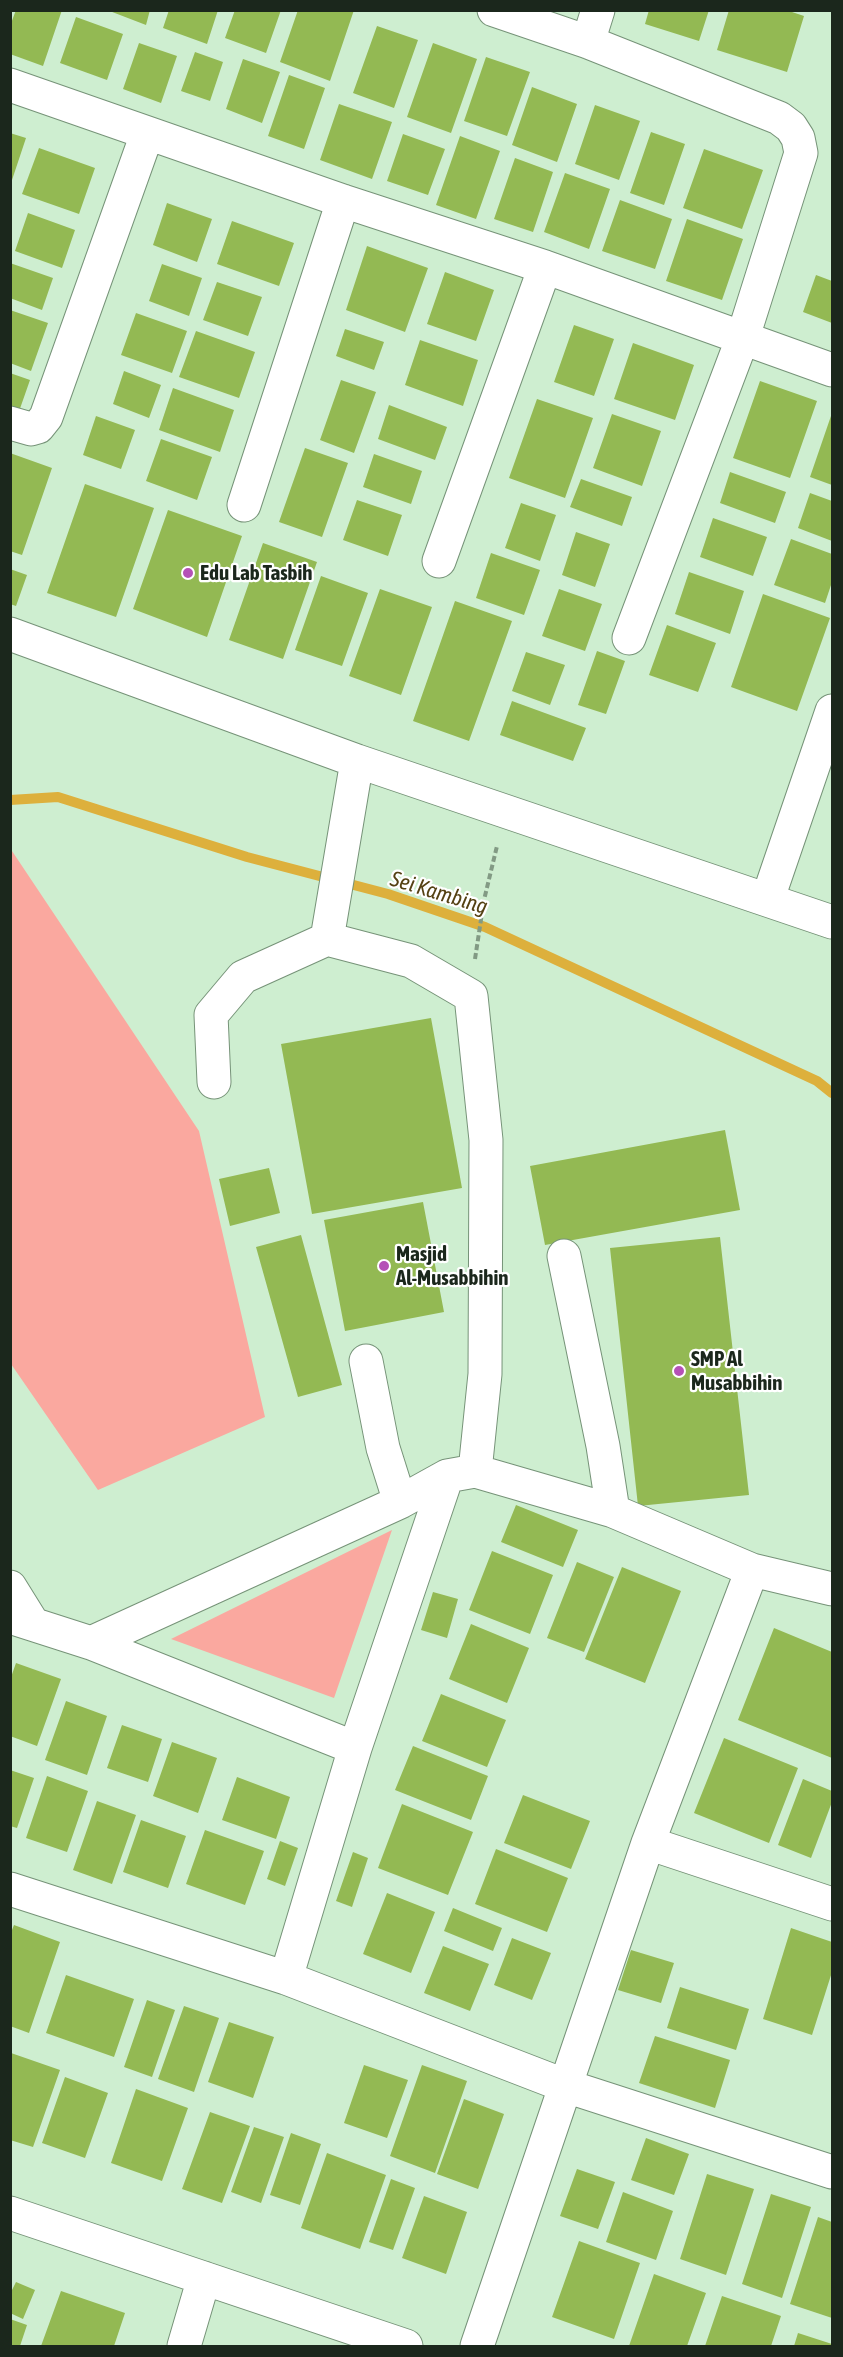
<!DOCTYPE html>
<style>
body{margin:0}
#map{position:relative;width:843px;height:2357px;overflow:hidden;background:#ceeed0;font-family:"Asap Condensed",sans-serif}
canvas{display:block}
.frame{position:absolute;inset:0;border:12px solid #1b271c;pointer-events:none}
</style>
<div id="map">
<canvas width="843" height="2357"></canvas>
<div class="frame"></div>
</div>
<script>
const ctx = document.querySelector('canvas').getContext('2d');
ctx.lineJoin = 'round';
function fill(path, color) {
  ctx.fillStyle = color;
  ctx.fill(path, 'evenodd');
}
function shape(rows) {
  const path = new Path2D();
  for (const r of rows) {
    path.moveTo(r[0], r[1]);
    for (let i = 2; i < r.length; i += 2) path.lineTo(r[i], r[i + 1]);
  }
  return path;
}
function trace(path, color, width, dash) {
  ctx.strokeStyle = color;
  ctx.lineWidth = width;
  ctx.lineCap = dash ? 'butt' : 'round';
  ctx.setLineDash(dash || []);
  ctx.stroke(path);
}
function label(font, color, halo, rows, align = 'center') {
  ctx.font = font + ' "Asap Condensed",sans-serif';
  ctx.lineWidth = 4.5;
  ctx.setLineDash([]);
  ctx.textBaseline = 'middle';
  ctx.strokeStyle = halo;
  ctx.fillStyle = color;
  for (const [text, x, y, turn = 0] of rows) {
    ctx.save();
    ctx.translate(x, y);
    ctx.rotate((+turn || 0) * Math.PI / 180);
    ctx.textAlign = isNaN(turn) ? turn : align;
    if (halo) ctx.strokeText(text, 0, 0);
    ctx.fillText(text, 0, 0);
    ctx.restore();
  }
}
fill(shape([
 [10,848,199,1131,265,1417,98,1490,11,1364],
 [392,1530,334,1698,171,1639]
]), '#faa89f');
trace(shape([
 [10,800,58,797,247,857,388,894,485,927,817,1081,832,1093]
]), '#ddb03c', 10);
fill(shape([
 [16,10,62,10,43,66,10,54,10,26],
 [107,10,150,10,146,25],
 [169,10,218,10,207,44,163,28],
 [235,10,281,10,266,53,225,38],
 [298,10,354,10,330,81,280,62],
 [649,10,709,10,699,41,645,24],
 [729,10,786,10,804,16,787,72,717,50],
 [76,17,123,34,107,80,60,63],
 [377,26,418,40,394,108,353,93],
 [139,43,177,56,161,103,123,89],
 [433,43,477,59,451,133,407,117],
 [195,52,223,62,210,101,181,91],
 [486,57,530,72,507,136,464,121],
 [243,59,280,72,262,123,226,109],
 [289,75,325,88,304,149,268,136],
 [532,87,577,104,557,162,512,145],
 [339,104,392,122,372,179,320,160],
 [595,105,640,121,619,180,575,164],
 [651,132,685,144,664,205,630,193],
 [10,133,26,138,11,183,10,183],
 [403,134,445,149,428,195,387,181],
 [460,136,500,151,476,219,436,205],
 [39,148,95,168,79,214,22,194],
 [704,149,763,170,742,229,683,208],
 [515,158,553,172,533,232,494,219],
 [565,173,610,189,589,249,544,232],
 [620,200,672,219,655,269,602,251],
 [167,203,212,219,197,262,153,245],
 [28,213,75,230,62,268,15,251],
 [687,219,743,239,722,300,666,281],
 [232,221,294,243,279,286,217,264],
 [367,246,428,268,405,332,346,310],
 [10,263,53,278,42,310,10,298],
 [162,264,202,278,189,316,149,301],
 [445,272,494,290,476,341,427,324],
 [816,275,832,281,832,323,803,312],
 [217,282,262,297,248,336,203,320],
 [10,310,48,323,31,371,10,363],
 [136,313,187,331,172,373,121,355],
 [574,325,614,339,594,396,554,382],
 [345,329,384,342,374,370,336,356],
 [196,331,255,352,239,398,179,377],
 [420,340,478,360,463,406,405,385],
 [633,343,694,365,675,420,614,399],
 [124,371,161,385,149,418,113,404],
 [10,373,30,380,16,420,10,418],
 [341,380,376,392,354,453,320,440],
 [760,381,817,401,790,478,733,458],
 [173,388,234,410,220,452,159,430],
 [537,399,593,418,565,498,509,478],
 [389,405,447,427,435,460,378,439],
 [832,413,832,485,810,477],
 [612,414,661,431,642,486,593,468],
 [96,416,135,430,121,469,83,455],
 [161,439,212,457,197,500,146,481],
 [305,448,348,463,322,537,279,522],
 [10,453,52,468,22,555,10,551],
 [374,454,422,471,411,504,363,487],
 [730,472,786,492,775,523,720,503],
 [581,479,632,497,622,526,570,507],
 [85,484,154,508,116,617,47,593],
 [810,493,832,501,832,541,798,528],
 [357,500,402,515,388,556,343,540],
 [521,503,556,515,540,561,505,548],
 [168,510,242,536,207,637,133,609],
 [713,518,767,537,753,576,700,557],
 [576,532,610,544,595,587,562,575],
 [791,539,832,554,832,582,825,603,774,585],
 [263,543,317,562,283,659,229,640],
 [491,553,540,570,524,615,476,598],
 [10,569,27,575,16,606,10,604],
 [689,572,744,591,730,634,675,614],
 [321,576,368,593,342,666,295,650],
 [380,589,432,607,401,695,349,676],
 [559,589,602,604,585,651,542,636],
 [763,594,830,618,797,711,731,687],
 [455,601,512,621,469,741,413,721],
 [667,625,716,643,698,692,649,675],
 [597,651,625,661,606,714,578,705],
 [526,652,565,665,550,705,512,691],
 [512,701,586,728,573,761,500,735],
 [431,1018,462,1188,312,1214,281,1044],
 [725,1130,740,1210,545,1245,530,1166],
 [269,1168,280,1213,230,1226,219,1179],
 [423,1202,444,1312,345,1331,324,1220],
 [301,1235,342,1385,298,1397,256,1247],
 [720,1237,749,1495,638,1506,610,1248],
 [516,1505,578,1530,563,1567,501,1542],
 [492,1551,553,1575,530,1634,469,1610],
 [577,1562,614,1577,584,1652,547,1638],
 [622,1567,681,1591,645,1683,585,1659],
 [433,1592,458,1599,447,1638,421,1630],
 [471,1624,529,1648,507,1703,449,1679],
 [774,1628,832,1652,832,1758,738,1720],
 [16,1663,61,1679,37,1746,10,1736,10,1680],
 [441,1694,506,1720,487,1767,422,1741],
 [66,1701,107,1716,87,1775,45,1760],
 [122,1725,162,1739,148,1782,107,1768],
 [724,1738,798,1768,769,1843,694,1813],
 [172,1742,217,1758,198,1813,153,1796],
 [413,1746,488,1776,471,1820,395,1790],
 [10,1770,34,1778,17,1828,10,1826],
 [47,1776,88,1791,67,1852,26,1838],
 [237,1777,290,1797,276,1839,222,1820],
 [803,1779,832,1791,832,1802,811,1858,778,1845],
 [523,1795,590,1821,571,1869,504,1843],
 [97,1801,136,1815,112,1884,73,1870],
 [402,1804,473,1832,448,1895,378,1868],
 [141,1820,186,1836,168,1888,123,1872],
 [205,1830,264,1851,245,1905,186,1884],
 [280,1841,298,1848,285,1886,267,1879],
 [496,1849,568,1878,547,1932,475,1904],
 [353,1852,368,1858,352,1907,336,1901],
 [387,1893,435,1912,411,1973,363,1954],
 [453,1908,502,1928,493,1951,444,1931],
 [14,1925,60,1942,29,2033,10,2026,10,1935],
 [791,1928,832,1942,832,1972,812,2035,763,2019],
 [512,1938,551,1953,532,2000,494,1985],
 [443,1946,489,1964,470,2011,424,1993],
 [631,1950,674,1963,661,2003,618,1990],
 [66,1975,134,1999,114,2057,46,2033],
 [680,1987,749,2009,736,2050,667,2028],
 [147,2000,175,2010,152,2077,124,2067],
 [184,2006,219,2018,194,2092,158,2079],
 [229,2022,274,2037,253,2098,208,2082],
 [655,2036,730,2060,715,2108,639,2083],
 [11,2053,60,2070,33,2147,10,2140],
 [364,2065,408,2080,387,2138,344,2123],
 [422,2065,467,2081,435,2173,390,2156],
 [65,2077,108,2093,85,2158,42,2143],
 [136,2089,188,2108,162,2181,111,2163],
 [464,2099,504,2114,478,2189,437,2174],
 [210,2112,250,2126,222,2203,182,2189],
 [254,2127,284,2137,261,2203,231,2192],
 [291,2133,321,2144,300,2205,270,2195],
 [646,2138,689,2154,674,2195,631,2180],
 [327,2153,386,2175,360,2249,301,2228],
 [577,2169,615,2182,598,2229,560,2216],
 [707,2174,754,2189,726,2275,680,2259],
 [391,2179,415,2188,393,2250,369,2242],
 [623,2192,673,2211,656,2260,606,2242],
 [771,2194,811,2207,782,2298,742,2284],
 [424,2196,467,2212,446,2274,402,2258],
 [818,2217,832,2222,832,2318,790,2304],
 [579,2241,640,2263,614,2339,552,2317],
 [654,2274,706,2293,687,2346,629,2346],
 [16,2282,35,2290,23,2319,10,2313,10,2294],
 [61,2291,125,2313,114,2346,41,2346],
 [722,2296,781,2316,771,2346,705,2346],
 [10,2319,27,2325,20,2346,10,2346],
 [798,2333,832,2344,832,2346,794,2346]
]), '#93b953');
const minor = shape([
 [494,10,588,42,779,118,791,127,798,138,801,153,743,337,629,638],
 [588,42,598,10],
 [10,85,343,201,545,267,832,370],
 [10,423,31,429,38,427,46,417,147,134],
 [244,505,343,201],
 [439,561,545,267],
 [10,634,357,761,832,922],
 [768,898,832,711],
 [327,939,357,761],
 [214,1082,211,1015,243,977,327,939,411,961,471,996,486,1140,485,1374,475,1471],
 [564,1256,603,1446,613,1511],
 [366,1361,383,1448,400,1502],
 [10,1587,33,1624],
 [10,1617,91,1643,355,1748],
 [91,1643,400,1502,447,1476,475,1471,613,1511,752,1570,832,1589],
 [648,1843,832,1904],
 [10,1889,286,1978,566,2086,832,2172],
 [286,1978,355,1748,447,1476],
 [10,2213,406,2346],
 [184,2346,204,2278],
 [477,2346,648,1843,752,1570]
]);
trace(minor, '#769378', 35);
trace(shape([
 [475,959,484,900,497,846]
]), '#829a84', 4, [6, 3]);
trace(minor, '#fff', 33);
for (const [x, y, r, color] of [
 [188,573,6,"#b551b7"],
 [384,1266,6,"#b551b7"],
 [679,1371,6,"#b551b7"]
]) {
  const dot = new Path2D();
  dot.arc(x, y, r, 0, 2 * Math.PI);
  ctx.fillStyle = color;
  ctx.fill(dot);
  trace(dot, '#fff', 2);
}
label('bold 21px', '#1b271c', '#fff', [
 ["Edu Lab Tasbih",200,573],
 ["Masjid",396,1254],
 ["Al-Musabbihin",396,1278],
 ["SMP Al",691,1359],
 ["Musabbihin",691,1383]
], 'left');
label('italic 22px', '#544113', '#fff', [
 ["Sei Kambing",439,893,17]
]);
</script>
